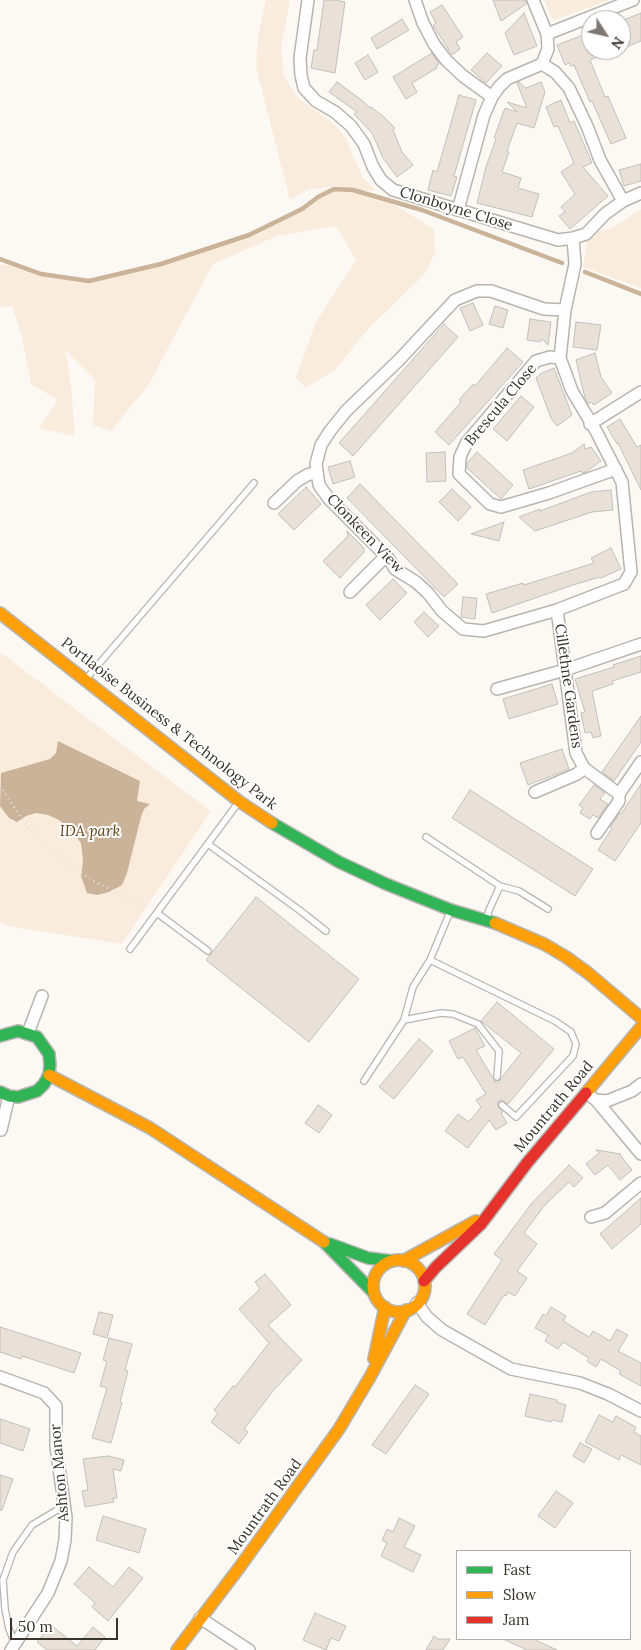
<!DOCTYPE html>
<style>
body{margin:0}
#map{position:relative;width:641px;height:1650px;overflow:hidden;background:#fcf9f5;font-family:Lora,serif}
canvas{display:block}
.legend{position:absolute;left:456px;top:1550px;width:175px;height:90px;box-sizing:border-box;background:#fff;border:1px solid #b0adab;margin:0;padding:6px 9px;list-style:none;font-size:15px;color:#39332d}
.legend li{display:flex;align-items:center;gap:10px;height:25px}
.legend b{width:25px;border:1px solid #b0adab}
.north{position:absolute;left:581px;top:10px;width:50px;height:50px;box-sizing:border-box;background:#fff;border:1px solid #b0adab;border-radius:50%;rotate:125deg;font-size:14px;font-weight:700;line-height:20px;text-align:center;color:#39332d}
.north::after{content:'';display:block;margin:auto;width:18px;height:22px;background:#7d7873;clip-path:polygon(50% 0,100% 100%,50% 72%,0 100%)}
.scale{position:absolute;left:10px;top:1618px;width:108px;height:22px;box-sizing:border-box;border:2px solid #39332d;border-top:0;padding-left:6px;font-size:15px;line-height:18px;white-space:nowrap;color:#39332d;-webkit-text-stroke:4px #fff;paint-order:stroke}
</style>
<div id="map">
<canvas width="641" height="1650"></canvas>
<ul class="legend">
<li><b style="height:6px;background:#30b455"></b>Fast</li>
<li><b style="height:6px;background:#ff9f0a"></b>Slow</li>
<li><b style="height:6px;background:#e5322d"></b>Jam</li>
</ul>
<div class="north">N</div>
<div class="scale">50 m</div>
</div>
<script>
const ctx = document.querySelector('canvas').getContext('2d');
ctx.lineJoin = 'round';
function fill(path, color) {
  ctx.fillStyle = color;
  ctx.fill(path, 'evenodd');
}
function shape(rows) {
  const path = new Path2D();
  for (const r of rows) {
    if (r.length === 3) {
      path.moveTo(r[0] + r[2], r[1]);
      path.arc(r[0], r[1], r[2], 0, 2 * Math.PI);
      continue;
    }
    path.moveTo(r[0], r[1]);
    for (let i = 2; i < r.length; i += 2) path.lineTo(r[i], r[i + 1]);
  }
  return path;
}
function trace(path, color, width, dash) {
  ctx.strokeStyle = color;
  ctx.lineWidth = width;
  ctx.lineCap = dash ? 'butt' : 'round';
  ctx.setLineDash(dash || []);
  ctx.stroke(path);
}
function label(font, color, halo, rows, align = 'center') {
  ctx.font = font + ' Lora,serif';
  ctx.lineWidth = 4;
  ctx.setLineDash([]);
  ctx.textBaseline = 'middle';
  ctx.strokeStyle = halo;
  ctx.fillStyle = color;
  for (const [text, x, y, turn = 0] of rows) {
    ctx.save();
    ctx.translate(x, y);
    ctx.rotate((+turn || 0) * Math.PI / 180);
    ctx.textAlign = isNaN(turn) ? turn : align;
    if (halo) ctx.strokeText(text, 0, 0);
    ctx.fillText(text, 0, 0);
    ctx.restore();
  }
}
fill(shape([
 [266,0,290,0,281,48,284,76,297,97,335,125,345,137,363,178,376,190,365,191,336,186,307,190,290,200,256,67,258,35],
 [544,0,610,0,554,20,551,17],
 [334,189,385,199,434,229,435,254,423,276,369,328,335,370,305,388,296,377,316,322,356,260,336,226,277,236,213,264,149,384,111,431,93,425,95,380,66,351,71,386,75,436,39,428,58,400,31,384,22,337,12,306,0,307,0,265,15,265,52,276,89,281,172,260,249,235],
 [641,209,641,288,583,267,588,234,612,228],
 [0,652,211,811,122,944,7,926,0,922]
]), '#faecdd');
fill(shape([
 [58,741,140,781,137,801,150,804,144,809,141,817,127,873,122,885,109,892,97,895,87,893,81,876,83,861,81,843,70,829,59,820,48,815,36,813,26,816,17,822,9,818,0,806,1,773,50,759,56,753]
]), '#cab398');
trace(shape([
 [0,259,41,274,89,281,161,264,249,235,302,209,318,197,334,189,353,190,422,210,562,263],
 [585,272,641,294]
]), '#cab398', 4.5);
const building = shape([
 [324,0,339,0,339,1,345,2,335,73,311,68,314,50,317,50,324,0],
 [493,0,526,0,526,4,501,21,493,0],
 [442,5,463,37,456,42,460,49,452,55,433,25,436,23,430,12,442,5],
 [524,13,537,46,514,55,505,33,524,13],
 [641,13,641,41,621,49,621,21,641,13],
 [402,19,409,30,377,49,371,38,402,19],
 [591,32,591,50,613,51,590,60,605,97,608,96,626,138,611,144,592,101,590,102,574,65,571,66,569,63,565,65,557,45,591,32],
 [432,53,439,64,436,66,437,68,412,83,417,92,406,99,393,77,432,53],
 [487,53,502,66,486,83,471,70,487,53],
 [368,55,378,72,365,80,355,63,368,55],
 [337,82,364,102,370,108,371,107,384,117,395,128,393,130,402,152,413,165,397,177,383,158,372,133,354,114,357,112,329,92,337,82],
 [519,82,527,89,526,88,541,82,545,92,534,128,517,123,507,151,509,152,502,172,521,178,518,188,539,194,532,217,477,203,486,167,496,139,494,138,505,108,517,112,507,102,527,108,517,83,519,82],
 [459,95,476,100,454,176,457,177,451,196,428,190,433,170,437,172,459,95],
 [561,100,570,123,574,121,592,163,583,167,608,196,570,229,559,216,565,212,561,207,575,194,561,172,574,163,558,126,554,127,546,107,561,100],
 [641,164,641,181,624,186,619,170,641,164],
 [473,303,483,325,470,331,460,308,473,303],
 [495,306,508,310,503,328,489,324,495,306],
 [530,319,551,322,548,345,542,339,540,342,527,340,530,319],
 [576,322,601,325,597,350,573,347,576,322],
 [444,324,458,337,353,456,339,443,444,324],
 [507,348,523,362,449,445,435,432,461,402,459,400,473,384,475,386,507,348],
 [595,353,601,377,612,393,594,405,591,402,588,404,585,398,576,360,595,353],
 [554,368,572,415,557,426,551,418,536,378,540,374,554,368],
 [521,396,534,407,507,441,493,429,521,396],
 [620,419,637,447,641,445,641,490,618,443,617,444,607,427,620,419],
 [584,444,585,449,591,447,601,461,586,472,582,473,581,471,529,489,523,470,572,453,584,444],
 [445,452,446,481,427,482,426,453,445,452],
 [477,452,513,485,501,499,467,468,467,463,477,452],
 [350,461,355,477,333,484,328,467,350,461],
 [360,484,458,584,444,597,347,498,360,484],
 [306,487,321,504,294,530,278,514,306,487],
 [452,489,471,507,458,521,439,502,452,489],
 [611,490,613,510,592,512,535,531,519,517,540,509,540,511,591,492,611,490],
 [504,522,499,541,471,534,504,522],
 [347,531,364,548,364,552,340,578,323,561,348,536,347,531],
 [611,548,621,569,601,578,600,577,573,585,492,613,486,594,523,583,524,585,594,563,591,558,611,548],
 [393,579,407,593,380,620,366,605,393,579],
 [463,597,477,598,475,619,461,617,463,597],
 [424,612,439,626,428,637,414,622,424,612],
 [641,656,641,672,612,681,613,684,592,691,601,736,593,738,591,732,585,733,581,713,585,712,575,679,614,667,613,665,641,656],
 [552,684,558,704,509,719,503,699,552,684],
 [641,716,641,742,614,781,602,772,641,716],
 [562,749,569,769,528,785,520,763,562,749],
 [641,784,641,823,615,861,598,850,612,828,610,827,620,813,621,814,641,784],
 [594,785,605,793,600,799,608,804,598,818,593,815,590,819,580,813,583,808,579,805,594,785],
 [470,790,593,869,575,896,452,818,470,790],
 [256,897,359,979,309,1042,206,960,256,897],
 [497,1002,554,1049,508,1104,502,1100,498,1102,498,1107,503,1112,501,1113,507,1123,496,1130,489,1120,468,1148,445,1131,458,1114,469,1122,481,1107,476,1100,486,1094,463,1057,458,1059,449,1041,475,1028,485,1046,476,1050,496,1083,499,1081,521,1053,481,1021,497,1002],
 [419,1039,433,1051,394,1099,379,1087,419,1039],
 [318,1105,332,1115,319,1133,305,1123,318,1105],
 [596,1150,621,1154,620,1155,632,1170,620,1180,608,1165,595,1175,586,1164,599,1153,596,1150],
 [569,1165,583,1178,574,1187,569,1182,544,1206,524,1233,537,1244,517,1271,527,1278,515,1296,508,1292,506,1296,504,1295,485,1325,467,1314,502,1260,494,1254,532,1203,569,1165],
 [641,1198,641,1224,612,1249,600,1234,641,1198],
 [265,1274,291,1305,268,1325,302,1360,273,1391,244,1429,248,1432,239,1444,211,1422,218,1413,214,1410,233,1386,235,1387,269,1343,239,1309,260,1289,255,1282,265,1274],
 [551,1307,566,1316,563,1321,589,1337,593,1331,610,1341,617,1329,628,1335,618,1351,641,1363,641,1386,619,1374,621,1371,601,1359,596,1367,587,1361,589,1358,563,1342,558,1349,545,1341,548,1335,535,1328,543,1314,546,1316,551,1307],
 [99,1312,113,1315,107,1338,93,1334,99,1312],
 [0,1327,81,1353,74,1373,22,1356,21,1359,0,1352,0,1327],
 [109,1338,132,1344,125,1370,128,1371,120,1402,122,1402,111,1443,92,1438,107,1388,100,1386,107,1361,103,1360,109,1338],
 [415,1385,429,1394,386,1454,372,1445,415,1385],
 [530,1394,557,1400,556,1402,566,1405,562,1422,552,1420,551,1422,525,1416,530,1394],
 [599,1415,613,1422,616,1416,636,1427,634,1432,641,1436,641,1465,621,1455,619,1460,585,1442,599,1415],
 [0,1419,30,1429,23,1451,0,1443,0,1419],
 [580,1443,592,1449,584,1463,573,1456,580,1443],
 [108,1456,124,1460,121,1471,113,1469,117,1498,113,1498,114,1502,85,1507,82,1491,88,1490,83,1459,108,1456],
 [0,1475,13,1479,2,1510,0,1510,0,1475],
 [556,1491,573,1503,555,1528,538,1516,556,1491],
 [103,1516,146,1529,139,1553,96,1540,103,1516],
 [399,1518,415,1526,404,1547,421,1555,413,1572,381,1556,387,1543,382,1540,387,1529,393,1532,399,1518],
 [89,1567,113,1587,129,1567,143,1578,108,1621,92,1607,95,1603,74,1584,89,1567],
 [315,1613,346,1626,339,1641,331,1638,326,1650,303,1640,315,1613],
 [51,1625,77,1646,93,1627,105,1637,95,1650,47,1650,37,1642,51,1625],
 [434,1636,438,1639,450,1639,443,1650,426,1650,434,1636],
 [503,1639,533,1639,557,1650,527,1650,503,1639]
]);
fill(building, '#e9e1d7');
trace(building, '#c3bfba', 1);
const lane = shape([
 [86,679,254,483],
 [426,837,500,886,519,891,548,909],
 [208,844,298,909,326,931],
 [450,912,430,960,555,1021,571,1032,576,1044,573,1056,516,1117,502,1105],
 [157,913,208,951],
 [487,918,489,910,500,886],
 [130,949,238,803],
 [404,1020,441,1013,453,1014,478,1024,499,1051,497,1077],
 [364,1081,404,1020,413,987,430,960],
 [15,1644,9,1629,5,1609,3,1580,13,1552,32,1525,64,1506]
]);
const street = shape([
 [308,0,300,58,301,75,304,88,316,101,335,112,351,126,364,144,373,167,381,180,393,190,558,240,573,238,586,234,605,214,623,201,641,193],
 [415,0,423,23,434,44,446,60,463,76,492,97],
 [533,0,547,34,633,0],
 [547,34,548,49,542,64,555,72,569,88,587,126,600,160,623,201],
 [458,210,484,115,492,97,499,87,507,79,542,64],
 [573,238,575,264,565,310,560,358,572,391,596,431,622,482,631,572],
 [565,310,544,309,491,291,477,291,455,300,399,360,346,411,330,431,321,445,316,464,319,485,329,499,389,559,395,569,416,582,428,593,442,611,463,629,484,631,557,610,624,584,631,572],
 [560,358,550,357,536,361,467,442,460,457,459,474,490,504,501,507,549,493,616,469],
 [590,424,641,392],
 [274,503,297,481,307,475,317,472],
 [350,592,386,556],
 [557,610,576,753,584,768,619,794,641,762],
 [497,689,565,670,641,644],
 [535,792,577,774,584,768],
 [597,833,619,801,619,794],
 [28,1033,42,996],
 [593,1098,596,1100,607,1101,632,1091,641,1084],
 [596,1100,641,1154],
 [1,1130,9,1096],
 [591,1217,605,1213,641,1183],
 [417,1303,427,1317,442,1330,511,1369,580,1383,608,1394,641,1411],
 [0,1377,44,1393,56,1406,56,1447,66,1517,65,1540,61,1561,48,1593,11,1650],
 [200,1618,249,1650]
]);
const fast = shape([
 [272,823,339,862,386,884,451,910,495,923],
 [0,1036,18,1031,37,1037,49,1054,50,1065,49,1075,44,1084,37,1091,18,1097,9,1096,0,1092],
 [324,1242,373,1292],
 [330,1244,368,1258,392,1261]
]);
const slow = shape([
 [0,613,240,802,272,823],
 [495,923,544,944,566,957,588,973,641,1018],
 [49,1075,150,1128,324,1242],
 [586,1093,641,1027],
 [399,1286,26],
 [403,1261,476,1221],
 [374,1359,385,1307],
 [177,1650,239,1568,339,1429,370,1377,406,1310]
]);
const jam = shape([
 [424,1281,436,1267,481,1224,527,1163,586,1093]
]);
trace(lane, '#b8b4b0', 8);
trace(street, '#b8b4b0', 14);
trace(fast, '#b8b4b0', 14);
trace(slow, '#b8b4b0', 14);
trace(jam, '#b8b4b0', 14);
trace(shape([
 [547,4,551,0],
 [0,786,26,825,61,859,95,882,148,907]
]), '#e3e2e1', 2.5, [1, 4]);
trace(lane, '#fffefe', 5.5);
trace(street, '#fffefe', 11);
trace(fast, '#30b455', 11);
trace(slow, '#ff9f0a', 11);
trace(jam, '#e5322d', 11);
label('15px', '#39332d', '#fff', [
 ["Clonboyne Close",456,209,17],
 ["Brescula Close",501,405,-50],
 ["Clonkeen View",365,534,46],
 ["Cillethne Gardens",568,686,82],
 ["Portlaoise Business & Technology Park",169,724,38],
 ["Mountrath Road",554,1107,-50],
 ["Ashton Manor",60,1473,-95],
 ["Mountrath Road",265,1507,-54]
]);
label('italic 15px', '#634216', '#fff', [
 ["IDA park",90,832]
]);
</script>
